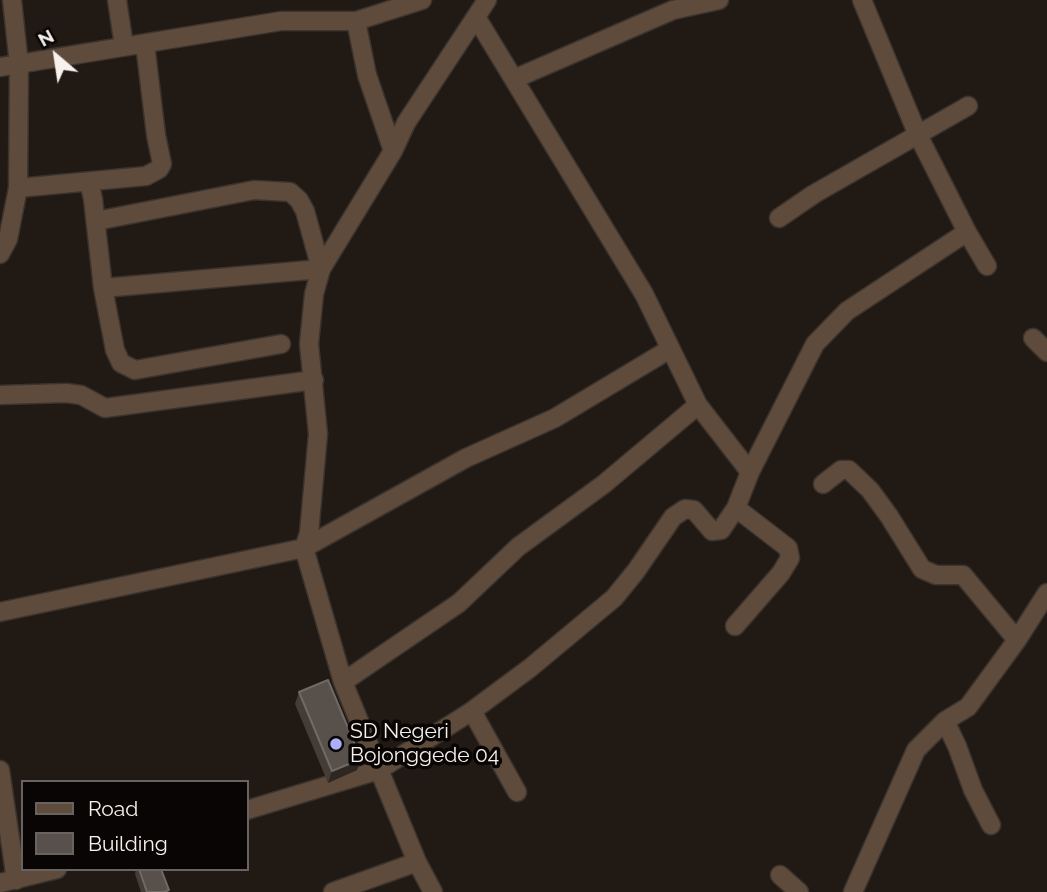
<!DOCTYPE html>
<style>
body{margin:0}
#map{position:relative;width:1047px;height:892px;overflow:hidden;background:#211913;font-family:Raleway,sans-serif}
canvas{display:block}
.legend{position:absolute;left:21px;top:780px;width:228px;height:91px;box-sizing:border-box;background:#080504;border:2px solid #686361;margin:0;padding:9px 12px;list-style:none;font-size:21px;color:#f7f1ed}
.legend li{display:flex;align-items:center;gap:14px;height:35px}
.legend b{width:35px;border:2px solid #686361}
.north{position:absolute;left:21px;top:21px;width:70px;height:70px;-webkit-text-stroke:5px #080504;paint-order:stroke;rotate:331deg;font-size:19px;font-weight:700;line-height:28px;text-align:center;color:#f7f1ed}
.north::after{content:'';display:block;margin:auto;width:24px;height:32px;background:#f7f1ed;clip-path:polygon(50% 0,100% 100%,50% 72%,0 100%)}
</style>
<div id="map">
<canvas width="1047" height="892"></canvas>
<ul class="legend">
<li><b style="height:9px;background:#5e4b3b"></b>Road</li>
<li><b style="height:19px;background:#58504a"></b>Building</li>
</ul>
<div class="north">N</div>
</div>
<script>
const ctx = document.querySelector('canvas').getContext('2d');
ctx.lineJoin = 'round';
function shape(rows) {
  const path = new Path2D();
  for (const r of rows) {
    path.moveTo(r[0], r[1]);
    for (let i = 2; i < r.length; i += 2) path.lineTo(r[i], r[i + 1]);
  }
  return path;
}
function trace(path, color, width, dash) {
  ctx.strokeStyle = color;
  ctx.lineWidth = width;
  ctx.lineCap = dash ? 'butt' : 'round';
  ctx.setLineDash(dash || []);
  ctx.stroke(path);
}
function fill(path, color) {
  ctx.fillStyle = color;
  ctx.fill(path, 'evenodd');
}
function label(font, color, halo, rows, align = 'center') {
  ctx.font = font + ' Raleway,sans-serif';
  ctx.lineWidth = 7;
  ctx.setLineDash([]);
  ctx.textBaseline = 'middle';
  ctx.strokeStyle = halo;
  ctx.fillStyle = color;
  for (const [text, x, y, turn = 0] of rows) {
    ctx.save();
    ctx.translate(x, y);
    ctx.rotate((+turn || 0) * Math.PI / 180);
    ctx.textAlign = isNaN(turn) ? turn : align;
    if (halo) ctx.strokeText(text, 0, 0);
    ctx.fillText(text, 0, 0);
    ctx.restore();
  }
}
const street = shape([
 [117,0,124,46],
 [862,0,917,133,967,232,987,266],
 [356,21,367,75,393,151],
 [0,67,281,21,356,21,422,0],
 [514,79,673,10,719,0],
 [89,182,93,199,103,288,115,350,121,363,135,370,281,344],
 [18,188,146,176,159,169,162,164,156,135,145,44],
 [779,218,814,194,968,106],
 [96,221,254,190,290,192,299,200,305,211,321,269],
 [0,254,8,239,18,188,19,65,12,0],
 [103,288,321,269],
 [1033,338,1047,352],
 [0,395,66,393,81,395,105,408,314,380],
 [750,472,815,344,847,311,967,232],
 [823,484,841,470,849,470,870,490,889,516,922,569,936,575,963,575,1017,640],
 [0,612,304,548,466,458,555,418,670,349],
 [735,626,781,573,790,558,788,548,736,508],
 [343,682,459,603,518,547,604,484,698,405],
 [472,711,517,792],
 [945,721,957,746,973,790,991,825],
 [0,770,16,880],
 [247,810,379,770,472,711,530,668,614,598,636,571,673,517,685,509,694,510,712,531,721,530,736,508,750,472,698,405,644,294,476,17],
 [780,875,799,892],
 [0,883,57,869],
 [333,892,417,862],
 [433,892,417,862,343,682,304,548,309,533,318,434,309,344,314,294,321,269,393,151,406,123,487,0],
 [853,892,916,750,945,721,968,707,1017,640,1047,593]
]);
trace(street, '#3b332d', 21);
trace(street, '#5e4b3b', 18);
fill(shape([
 [299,692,361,759,357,770,328,783,295,704],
 [136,869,161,869,168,892,141,892,135,874]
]), '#443d37');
fill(shape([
 [361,759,357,770,328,783,332,771]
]), '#2e2620');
const building = shape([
 [328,680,361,759,332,771,299,692,328,680],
 [139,869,161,869,169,890,164,892,147,892,139,869]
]);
fill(building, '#58504a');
trace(building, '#716964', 2);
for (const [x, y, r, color] of [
 [336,744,7,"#abaffb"]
]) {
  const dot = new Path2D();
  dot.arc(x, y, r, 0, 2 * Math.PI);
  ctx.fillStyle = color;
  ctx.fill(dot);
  trace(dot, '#080504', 2.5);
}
label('21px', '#f7f1ed', '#080504', [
 ["SD Negeri",350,732],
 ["Bojonggede 04",350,756]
], 'left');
</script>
